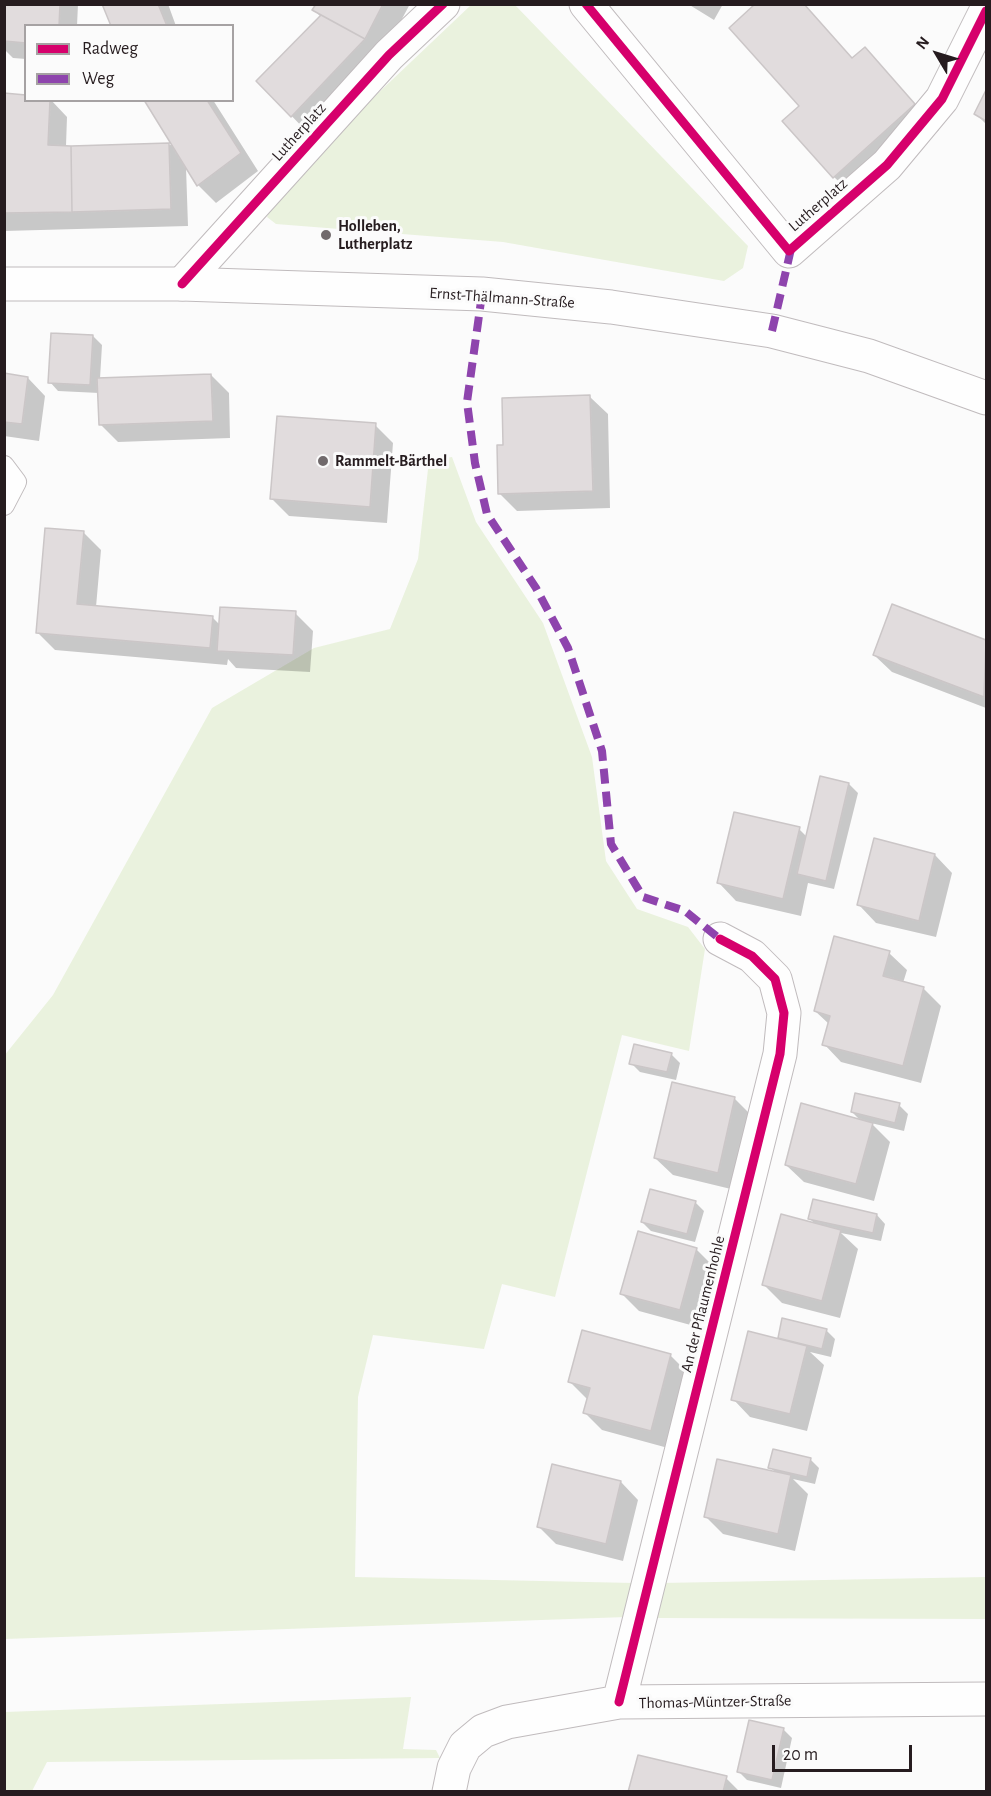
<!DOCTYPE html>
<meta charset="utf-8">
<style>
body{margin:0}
#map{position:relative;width:991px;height:1796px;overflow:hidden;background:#fbfbfb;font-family:"Alegreya Sans",sans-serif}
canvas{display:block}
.frame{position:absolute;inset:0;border:6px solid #261c1f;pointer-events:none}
.legend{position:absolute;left:24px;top:24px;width:210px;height:78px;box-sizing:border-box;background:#fbfbfb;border:2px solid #a6a2a3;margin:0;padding:8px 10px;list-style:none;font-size:18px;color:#261c1f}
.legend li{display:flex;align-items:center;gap:12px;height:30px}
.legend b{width:30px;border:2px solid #a6a2a3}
.north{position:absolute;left:907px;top:24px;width:60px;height:60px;-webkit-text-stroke:4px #fbfbfb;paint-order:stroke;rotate:308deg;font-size:16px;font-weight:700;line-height:24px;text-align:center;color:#261c1f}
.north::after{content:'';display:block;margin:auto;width:21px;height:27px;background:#261c1f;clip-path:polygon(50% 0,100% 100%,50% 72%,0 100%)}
.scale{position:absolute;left:772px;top:1745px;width:140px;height:27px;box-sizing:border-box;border:3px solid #261c1f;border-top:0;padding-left:8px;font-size:18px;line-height:21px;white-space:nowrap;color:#261c1f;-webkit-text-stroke:4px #fbfbfb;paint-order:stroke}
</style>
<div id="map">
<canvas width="991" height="1796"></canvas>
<div class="frame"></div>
<ul class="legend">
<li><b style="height:8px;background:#d6006c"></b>Radweg</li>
<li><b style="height:8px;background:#8e44ad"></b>Weg</li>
</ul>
<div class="north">N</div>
<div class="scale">20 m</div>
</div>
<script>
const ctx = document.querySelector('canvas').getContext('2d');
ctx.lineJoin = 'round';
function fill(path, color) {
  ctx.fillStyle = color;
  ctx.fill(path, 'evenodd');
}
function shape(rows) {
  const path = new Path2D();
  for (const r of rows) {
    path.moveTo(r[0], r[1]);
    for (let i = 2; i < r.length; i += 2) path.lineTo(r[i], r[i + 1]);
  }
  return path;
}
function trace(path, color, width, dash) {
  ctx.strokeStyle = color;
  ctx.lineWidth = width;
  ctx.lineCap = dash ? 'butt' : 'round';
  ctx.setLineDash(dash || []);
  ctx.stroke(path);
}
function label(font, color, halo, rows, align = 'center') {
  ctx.font = font + ' "Alegreya Sans",sans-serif';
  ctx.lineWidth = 6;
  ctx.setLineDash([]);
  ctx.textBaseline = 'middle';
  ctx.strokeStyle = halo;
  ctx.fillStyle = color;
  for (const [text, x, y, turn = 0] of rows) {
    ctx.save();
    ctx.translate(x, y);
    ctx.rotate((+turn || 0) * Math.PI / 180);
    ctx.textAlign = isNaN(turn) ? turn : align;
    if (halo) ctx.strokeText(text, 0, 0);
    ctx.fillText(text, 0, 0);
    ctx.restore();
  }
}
fill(shape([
 [471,5,515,5,748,246,743,268,724,281,503,242,276,224,267,217,271,207,373,98],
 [452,457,476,522,543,623,592,757,606,861,637,909,688,927,705,949,689,1051,622,1035,555,1297,502,1284,484,1349,373,1335,358,1397,355,1577,634,1583,626,1617,5,1639,4,1056,53,995,212,708,314,648,390,629,418,559,429,460],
 [986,1577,986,1619,655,1618,661,1583],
 [411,1697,403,1749,436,1750,440,1758,47,1762,32,1791,5,1791,5,1712]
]), '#eaf2de');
fill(shape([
 [4,4,78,4,77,26,26,26,26,59,13,58,4,49],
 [104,4,168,4,176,26,113,26],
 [317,4,410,4,382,56,309,134,258,81,321,17,314,10],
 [688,4,723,4,714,20],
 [757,4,804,4,853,59,864,49,939,130,859,201,834,177],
 [986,93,986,124,975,113],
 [4,95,26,100,51,100,67,117,66,146,172,145,146,100,213,100,258,171,216,203,198,185,186,167,188,226,4,231],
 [93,336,102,345,100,379,211,375,229,393,230,438,118,442,101,425,99,393,58,391,50,382],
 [4,375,28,378,45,396,39,441,4,436],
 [590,397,608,414,610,508,517,511,499,493],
 [375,425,393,443,387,523,289,516,271,498],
 [83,532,101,550,96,607,212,617,220,625,295,613,313,631,310,672,236,668,228,659,227,665,55,650,38,633],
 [893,606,986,641,986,708,892,672,874,655],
 [849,784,858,793,834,889,808,883,801,916,736,901,719,883,799,829,807,837],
 [875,840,935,855,952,873,936,937,876,923,859,905],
 [889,953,907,970,903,983,923,988,941,1006,921,1083,841,1062,824,1044,829,1024,815,1011],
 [671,1054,680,1063,676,1080,640,1072,631,1063],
 [673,1084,735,1099,752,1116,735,1190,673,1175,655,1158],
 [899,1105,908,1114,904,1131,871,1123,890,1142,874,1201,804,1182,786,1165,861,1121,852,1112],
 [695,1202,704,1211,695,1242,651,1231,642,1222],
 [877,1215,885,1224,881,1241,841,1233,858,1249,840,1318,782,1303,764,1285,816,1225,810,1219],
 [696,1249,714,1267,698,1327,639,1311,622,1294],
 [826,1330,835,1339,831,1357,810,1352,824,1365,807,1431,750,1417,733,1399,784,1342,779,1337],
 [671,1356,688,1373,668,1448,602,1430,585,1413,588,1400,570,1382],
 [810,1459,819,1468,815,1484,793,1479,808,1494,795,1551,723,1534,705,1516,777,1474,770,1467],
 [621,1482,638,1500,623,1561,556,1544,538,1526],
 [783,1729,792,1738,781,1788,747,1780,739,1772],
 [726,1778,740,1792,630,1792]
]), '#0003');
const building = shape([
 [4,4,60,4,59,26,26,26,26,43,4,41,4,4],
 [102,4,158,4,167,26,111,26,102,4],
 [316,4,383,4,365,39,312,10,316,4],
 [755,4,804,4,852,58,865,47,915,104,833,178,782,121,799,106,729,28,755,4],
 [321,15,365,39,291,117,256,81,321,15],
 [986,90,986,121,974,114,986,90],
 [4,93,26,95,26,100,50,100,48,145,71,146,72,212,4,213,4,93],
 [144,100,207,100,241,153,197,186,144,100],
 [169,143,171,209,72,212,71,146,169,143],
 [51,333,93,335,90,385,48,383,51,333],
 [4,373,28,377,22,424,4,422,4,373],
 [211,374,213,421,99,425,97,378,211,374],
 [590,395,593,491,498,494,497,445,503,445,502,398,590,395],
 [277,416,376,423,370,507,270,499,277,416],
 [45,528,84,531,77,604,213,616,210,648,36,633,45,528],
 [892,604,986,640,984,697,873,655,892,604],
 [220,607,296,611,293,655,217,651,220,607],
 [820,776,849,783,826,881,797,874,820,776],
 [734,812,800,827,783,899,717,883,734,812],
 [874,838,935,854,919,921,857,905,874,838],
 [834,936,890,951,883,976,924,987,903,1066,822,1045,830,1016,814,1011,834,936],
 [634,1044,672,1053,667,1072,629,1064,634,1044],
 [672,1082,735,1097,718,1173,654,1158,672,1082],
 [855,1093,900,1103,895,1123,851,1112,855,1093],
 [801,1103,873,1123,856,1184,785,1165,801,1103],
 [650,1189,696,1201,687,1234,641,1222,650,1189],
 [813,1199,877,1214,873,1233,808,1219,813,1199],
 [781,1214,841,1230,822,1301,762,1285,781,1214],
 [638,1231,697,1248,680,1310,620,1294,638,1231],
 [782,1318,827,1329,822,1349,778,1338,782,1318],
 [582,1330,671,1354,651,1431,583,1413,590,1388,568,1382,582,1330],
 [748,1331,807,1346,790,1414,731,1400,748,1331],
 [773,1449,811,1458,807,1477,768,1468,773,1449],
 [717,1459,791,1475,778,1534,704,1517,717,1459],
 [552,1464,621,1481,606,1544,537,1527,552,1464],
 [749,1720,784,1728,772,1780,737,1772,749,1720],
 [638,1755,727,1776,723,1792,628,1792,638,1755]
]);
fill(building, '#e1dcdd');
trace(building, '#cbc6c7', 1.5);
const service = shape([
 [4,466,16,482,4,505]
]);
const minor = shape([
 [586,4,789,251,887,165,942,99,986,11],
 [182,284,389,55,443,4],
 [619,1702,780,1054,784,1013,775,979,752,956,720,939],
 [449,1792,454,1768,465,1746,483,1731,507,1722,619,1702,986,1699]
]);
const secondary = shape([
 [4,284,182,284,482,294,611,307,772,331,869,356,986,398]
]);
trace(service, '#c0bbbd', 22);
trace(minor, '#c0bbbd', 35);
trace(secondary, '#c0bbbd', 35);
trace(service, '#fefefe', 20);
trace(minor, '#fefefe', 33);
trace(secondary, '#fefefe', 33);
trace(shape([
 [482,294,467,402,475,463,487,514,536,588,568,648,602,751,611,844,643,897,685,911,720,939],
 [772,331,791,249]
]), '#8e44ad', 8, [15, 8]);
trace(shape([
 [586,4,789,251,887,165,942,99,986,11],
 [182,284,389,55,443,4],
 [619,1702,780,1054,784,1013,775,979,752,956,720,939]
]), '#d6006c', 9);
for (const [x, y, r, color] of [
 [326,235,6,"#716a6c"],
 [323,461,6,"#716a6c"]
]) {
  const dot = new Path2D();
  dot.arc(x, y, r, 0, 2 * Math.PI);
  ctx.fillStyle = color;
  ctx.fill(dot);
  trace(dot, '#fbfbfb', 2);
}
label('16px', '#261c1f', '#fbfbfb', [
 ["Lutherplatz",299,132,-48],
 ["Lutherplatz",818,205,-41],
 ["Ernst-Thälmann-Straße",502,298,4],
 ["An der Pflaumenhohle",703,1304,-76],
 ["Thomas-Müntzer-Straße",715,1702,-1]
]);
label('bold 16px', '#261c1f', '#fbfbfb', [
 ["Holleben,",338,226],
 ["Lutherplatz",338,244],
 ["Rammelt-Bärthel",335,461]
], 'left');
</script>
